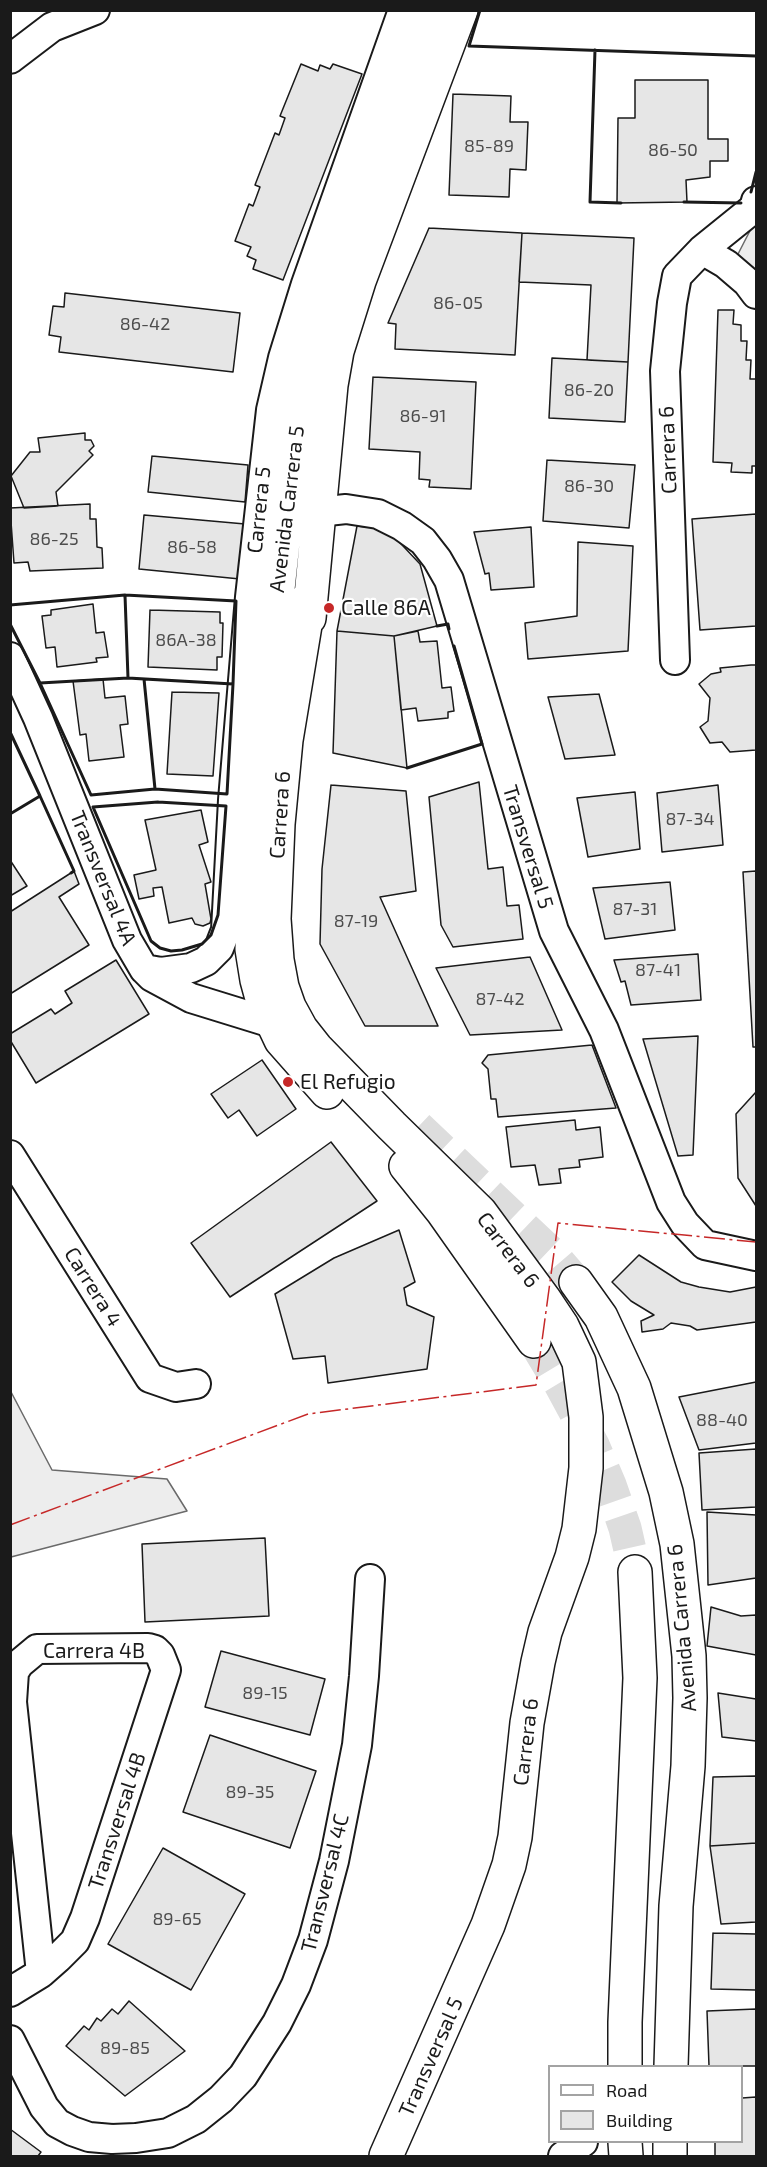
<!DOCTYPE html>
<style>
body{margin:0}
#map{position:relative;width:767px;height:2167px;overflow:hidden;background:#fff;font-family:"Exo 2",sans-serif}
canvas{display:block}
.frame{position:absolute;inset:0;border:12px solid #1a1a1a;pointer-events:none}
.legend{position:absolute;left:548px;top:2065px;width:195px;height:78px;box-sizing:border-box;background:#fff;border:2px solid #a3a3a3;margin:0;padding:8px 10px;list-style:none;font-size:18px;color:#1a1a1a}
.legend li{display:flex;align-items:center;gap:12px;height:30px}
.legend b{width:30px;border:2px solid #a3a3a3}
</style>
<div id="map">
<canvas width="767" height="2167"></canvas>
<div class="frame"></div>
<ul class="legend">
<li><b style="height:8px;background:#fff"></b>Road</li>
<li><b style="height:16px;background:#e6e6e6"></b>Building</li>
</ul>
</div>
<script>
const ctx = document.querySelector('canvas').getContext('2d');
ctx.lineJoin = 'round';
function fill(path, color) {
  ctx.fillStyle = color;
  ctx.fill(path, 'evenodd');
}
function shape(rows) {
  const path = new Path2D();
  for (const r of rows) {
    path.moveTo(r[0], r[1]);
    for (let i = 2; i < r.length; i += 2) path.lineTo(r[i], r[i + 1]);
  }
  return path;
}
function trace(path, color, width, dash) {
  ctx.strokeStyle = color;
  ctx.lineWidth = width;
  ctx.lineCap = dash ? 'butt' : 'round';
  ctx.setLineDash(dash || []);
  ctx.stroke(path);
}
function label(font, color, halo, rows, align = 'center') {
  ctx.font = font + ' "Exo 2",sans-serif';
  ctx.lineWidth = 4.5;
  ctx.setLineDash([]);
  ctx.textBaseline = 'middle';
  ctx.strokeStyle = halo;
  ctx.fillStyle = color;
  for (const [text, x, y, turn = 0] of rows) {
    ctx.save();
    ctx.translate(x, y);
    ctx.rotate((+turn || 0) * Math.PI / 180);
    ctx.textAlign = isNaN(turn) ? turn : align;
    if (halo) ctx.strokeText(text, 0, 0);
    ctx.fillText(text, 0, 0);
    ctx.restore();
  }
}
const built = shape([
 [756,219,756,270,737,256,756,219],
 [10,1390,52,1470,167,1479,187,1511,11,1557,10,1390]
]);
fill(built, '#ededed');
trace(built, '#6a6a6a', 1.5);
const building = shape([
 [301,64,318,71,320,65,330,69,333,64,362,74,283,280,253,269,256,260,247,256,251,247,235,241,249,204,253,206,260,187,255,185,275,133,279,135,285,118,280,116,301,64],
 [635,80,708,80,708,139,728,139,728,161,710,161,710,177,686,180,687,202,617,203,618,118,635,118,635,80],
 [453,94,511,96,510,122,528,122,526,170,510,169,509,197,449,195,453,94],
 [429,228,522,233,515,355,395,349,396,324,388,323,429,228],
 [522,233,634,238,628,362,587,360,591,285,519,282,522,233],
 [65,293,240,313,233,372,59,352,61,337,49,335,53,306,64,307,65,293],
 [718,310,734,310,733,324,741,325,741,341,747,341,746,360,751,360,750,379,756,379,756,466,752,466,752,473,731,472,732,463,713,462,718,310],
 [552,358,628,362,625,422,549,418,552,358],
 [373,377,476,382,471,489,429,487,430,480,419,479,420,452,369,449,373,377],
 [85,433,85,440,91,440,94,446,89,451,93,455,56,492,58,506,24,508,11,476,30,452,40,452,38,438,85,433],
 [152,456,248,465,245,502,148,492,152,456],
 [547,460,635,465,629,528,543,521,547,460],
 [90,504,90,519,96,519,97,547,102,548,103,568,30,571,28,562,14,563,10,508,90,504],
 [756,514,756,626,700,630,692,519,756,514],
 [144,515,245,524,240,579,139,569,144,515],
 [357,526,387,529,420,564,437,626,394,636,337,631,357,526],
 [531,527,534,587,491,590,489,573,485,574,474,532,531,527],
 [578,542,633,546,628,651,528,659,525,623,577,616,578,542],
 [93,604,96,633,104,632,108,657,96,658,97,662,57,667,55,647,46,648,42,616,51,615,51,610,93,604],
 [150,610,220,612,220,623,223,623,222,657,217,657,217,670,148,667,150,610],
 [337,631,394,636,407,768,333,753,337,631],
 [418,631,420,642,437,641,442,688,451,687,454,711,448,712,448,718,418,721,416,708,401,710,394,636,418,631],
 [751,665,756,665,756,750,730,752,722,742,710,743,700,727,708,721,710,698,699,684,711,674,721,672,720,668,751,665],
 [103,679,105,698,125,696,128,724,120,725,124,757,89,761,86,734,80,735,73,681,103,679],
 [172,692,219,693,213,776,167,774,172,692],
 [599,694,615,755,565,759,548,697,599,694],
 [479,782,488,869,503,867,507,906,519,905,523,939,453,947,441,925,429,797,479,782],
 [331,785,406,791,416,891,380,897,438,1026,365,1026,320,944,322,869,331,785],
 [718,785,723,845,662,852,657,793,718,785],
 [635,792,640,849,588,857,577,798,635,792],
 [201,810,208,842,199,845,211,882,205,884,211,919,210,923,203,926,195,924,192,918,169,923,162,887,153,888,154,896,139,899,134,875,156,870,145,820,201,810],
 [10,860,27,886,10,896,10,860],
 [74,871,79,884,59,897,89,945,10,994,10,912,74,871],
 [756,871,756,1047,753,1047,743,872,756,871],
 [670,882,675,930,605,939,593,888,670,882],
 [698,954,701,1000,631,1005,625,981,621,982,614,960,698,954],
 [530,957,562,1030,470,1035,436,968,530,957],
 [116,960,149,1014,36,1083,10,1040,10,1034,51,1009,55,1014,72,1003,65,991,116,960],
 [698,1036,693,1155,678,1156,643,1039,698,1036],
 [592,1045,616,1108,498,1117,496,1099,491,1099,488,1069,482,1063,488,1055,592,1045],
 [262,1060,296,1109,257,1136,239,1110,228,1118,211,1094,262,1060],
 [756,1092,756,1206,738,1178,736,1114,756,1092],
 [575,1120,576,1130,600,1127,603,1157,579,1160,580,1167,559,1169,561,1183,539,1185,535,1165,511,1167,506,1127,575,1120],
 [331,1142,377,1201,230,1297,191,1243,331,1142],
 [399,1230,415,1282,404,1288,407,1305,434,1317,427,1369,328,1383,325,1356,293,1359,275,1294,334,1258,399,1230],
 [639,1255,681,1282,699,1287,730,1292,756,1287,756,1322,697,1330,690,1326,671,1323,663,1329,642,1332,641,1321,654,1315,631,1301,612,1282,639,1255],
 [756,1382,756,1443,699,1450,679,1397,756,1382],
 [756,1449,756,1507,702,1510,699,1453,756,1449],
 [707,1512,756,1515,756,1578,708,1585,707,1512],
 [265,1538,269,1616,145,1622,142,1544,265,1538],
 [711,1607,741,1616,756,1615,756,1655,707,1646,711,1607],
 [221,1651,325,1679,310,1735,205,1707,221,1651],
 [718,1693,756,1699,756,1741,722,1737,718,1693],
 [210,1735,316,1771,290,1848,183,1812,210,1735],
 [756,1776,756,1843,710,1846,713,1777,756,1776],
 [756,1843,756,1922,721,1924,710,1846,756,1843],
 [163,1848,245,1894,191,1990,108,1944,163,1848],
 [713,1933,756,1934,756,1990,711,1989,713,1933],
 [129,2001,185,2051,125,2096,66,2046,84,2026,89,2030,97,2018,101,2021,112,2009,118,2014,129,2001],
 [756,2009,756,2066,709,2066,707,2011,756,2009],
 [756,2097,756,2156,715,2156,715,2142,742,2142,742,2098,756,2097],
 [10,2129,41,2152,38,2156,10,2156,10,2129]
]);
fill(building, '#e6e6e6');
trace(building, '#1a1a1a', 1.5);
trace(shape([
 [418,1127,552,1254,576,1282],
 [534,1341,560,1384,593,1445,610,1485,625,1528,635,1572]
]), '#ddd', 33, [33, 16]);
const minor = shape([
 [10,59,52,27,95,10],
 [702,250,726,264,747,282,756,294],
 [318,512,346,509,378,514,402,526,423,541,437,559,449,580,554,931,604,1030,671,1202,685,1224,705,1245,756,1256],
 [10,657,38,718,127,940,144,969,152,977,191,998,272,1023],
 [675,660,665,371,672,303,677,276,702,250,754,208,756,201],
 [144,969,161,972,191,968,206,961,219,948,226,930,233,800,250,597,271,410,283,358,306,284,403,10],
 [10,1155,150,1378,176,1387,196,1384],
 [10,1992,41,1973,58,1958,75,1941,85,1918,166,1670,160,1655,155,1650,148,1648,37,1649,19,1664,14,1672,12,1702,41,1973],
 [10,2040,44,2107,57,2123,72,2131,89,2137,112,2139,136,2138,168,2133,196,2119,221,2099,243,2076,277,2023,296,1985,313,1940,334,1861,357,1745,364,1676,370,1579],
 [563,2156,583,2142]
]);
const major = shape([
 [310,595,286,740,278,824,274,919,277,960,282,987,289,1007,301,1029,316,1048,392,1126,480,1212,544,1299,562,1326,579,1362,586,1417,586,1468,579,1529,572,1557,545,1632,538,1662,527,1723,515,1837,509,1865,488,1925,386,2156],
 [309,618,331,385,337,351,359,281,461,10],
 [327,1092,281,1040,263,1002,257,980,252,949,257,784,295,431,305,371,320,314,427,10],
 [406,1166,443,1212,534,1341],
 [576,1282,601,1317,634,1388,666,1492,677,1544,689,1656,690,1698,688,1766,676,1906,671,2066],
 [625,2066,625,2022,640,1678,635,1572],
 [625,2142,626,2156],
 [670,2156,670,2142]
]);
trace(minor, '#1a1a1a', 32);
trace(major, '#1a1a1a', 36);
trace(minor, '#fff', 28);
trace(major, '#fff', 33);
trace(shape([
 [480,10,469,46,756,56],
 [595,50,590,202,621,203],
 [751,192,756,172],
 [684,202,741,203],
 [125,595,236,601,233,684,128,678,125,595],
 [10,605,125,595,125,598],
 [10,624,40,683],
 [437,626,448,624,449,629],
 [128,678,144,679,155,789,91,795,40,683,128,678],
 [144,679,233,684,227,794,155,789,144,679],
 [10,732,40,796],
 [407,768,482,744,454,646],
 [158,802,226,806,218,915,211,935,202,944,182,950,171,951,160,948,151,941,93,807,158,802],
 [10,814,40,796,74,871,71,873]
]), '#1a1a1a', 3);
trace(shape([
 [10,1525,308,1414,536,1385,558,1223,756,1242]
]), '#c62828', 1.5, [21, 4.5, 3, 4.5]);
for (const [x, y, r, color] of [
 [329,608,6,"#c62828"],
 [288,1082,6,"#c62828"]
]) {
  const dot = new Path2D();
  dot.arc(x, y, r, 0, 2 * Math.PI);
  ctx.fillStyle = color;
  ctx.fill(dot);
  trace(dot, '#fff', 2);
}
label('18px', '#4d4d4d', null, [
 ["85-89",489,146],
 ["86-50",673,150],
 ["86-05",458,303],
 ["86-42",145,324],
 ["86-20",589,390],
 ["86-91",423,416],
 ["86-30",589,486],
 ["86-25",54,539],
 ["86-58",192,547],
 ["86A-38",186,640],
 ["87-34",690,819],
 ["87-31",635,909],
 ["87-19",356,921],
 ["87-41",658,970],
 ["87-42",500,999],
 ["88-40",722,1420],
 ["89-15",265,1693],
 ["89-35",250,1792],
 ["89-65",177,1919],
 ["89-85",125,2048]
]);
label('21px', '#1a1a1a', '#fff', [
 ["Carrera 6",668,450,-92],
 ["Avenida Carrera 5",287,509,-83],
 ["Carrera 5",259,510,-84],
 ["Carrera 6",280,815,-86],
 ["Transversal 5",528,847,73],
 ["Transversal 4A",103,878,68],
 ["Carrera 6",508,1250,53],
 ["Carrera 4",93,1287,58],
 ["Avenida Carrera 6",682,1628,-95],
 ["Carrera 4B",94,1651],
 ["Carrera 6",526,1742,-83],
 ["Transversal 4B",117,1821,-72],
 ["Transversal 4C",325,1883,-76],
 ["Transversal 5",431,2057,-66]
]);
label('21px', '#1a1a1a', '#fff', [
 ["Calle 86A",341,608],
 ["El Refugio",300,1082]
], 'left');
</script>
